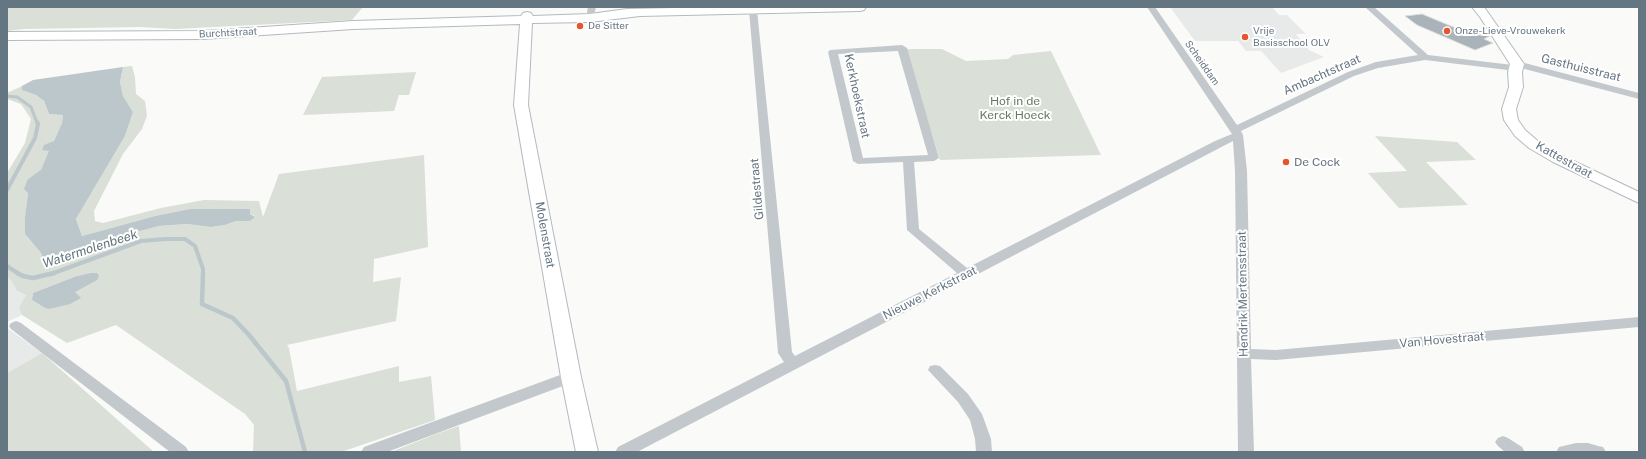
<!DOCTYPE html>
<style>
body{margin:0}
#map{position:relative;width:1646px;height:459px;overflow:hidden;background:#fafaf8;font-family:"Public Sans",sans-serif}
canvas{display:block}
.frame{position:absolute;inset:0;border:8px solid #657683;pointer-events:none}
</style>
<div id="map">
<canvas width="1646" height="459"></canvas>
<div class="frame"></div>
</div>
<script>
const ctx = document.querySelector('canvas').getContext('2d');
ctx.lineJoin = 'round';
function fill(path, color) {
  ctx.fillStyle = color;
  ctx.fill(path, 'evenodd');
}
function shape(rows) {
  const path = new Path2D();
  for (const r of rows) {
    path.moveTo(r[0], r[1]);
    for (let i = 2; i < r.length; i += 2) path.lineTo(r[i], r[i + 1]);
  }
  return path;
}
function trace(path, color, width, dash) {
  ctx.strokeStyle = color;
  ctx.lineWidth = width;
  ctx.lineCap = dash ? 'butt' : 'round';
  ctx.setLineDash(dash || []);
  ctx.stroke(path);
}
function label(font, color, halo, rows, align = 'center') {
  ctx.font = font + ' "Public Sans",sans-serif';
  ctx.lineWidth = 4;
  ctx.setLineDash([]);
  ctx.textBaseline = 'middle';
  ctx.strokeStyle = halo;
  ctx.fillStyle = color;
  for (const [text, x, y, turn = 0] of rows) {
    ctx.save();
    ctx.translate(x, y);
    ctx.rotate((+turn || 0) * Math.PI / 180);
    ctx.textAlign = isNaN(turn) ? turn : align;
    if (halo) ctx.strokeText(text, 0, 0);
    ctx.fillText(text, 0, 0);
    ctx.restore();
  }
}
fill(shape([
 [1170,7,1272,7,1279,15,1287,15,1306,34,1296,34,1309,50,1324,57,1281,73,1261,51,1246,51,1238,41,1195,41],
 [7,276,12,282,17,291,26,295,20,308,22,315,7,322],
 [7,328,42,353,7,373]
]), '#e8e9e9');
fill(shape([
 [7,7,63,8,363,7,352,20,175,29,140,27,24,29,7,31],
 [906,49,942,49,966,61,1008,59,1013,55,1051,51,1101,155,940,160],
 [132,66,135,77,136,94,145,101,147,116,142,129,123,154,94,211,95,221,103,223,161,208,204,200,259,201,263,217,279,174,424,155,428,247,374,259,373,282,401,277,396,321,287,345,289,348,297,391,399,366,399,382,431,376,435,420,341,452,253,452,254,425,245,414,116,325,67,343,22,315,19,308,26,295,17,291,12,282,7,276,7,173,25,143,31,119,21,104,7,99,7,93,22,86,23,90,36,95,44,101,49,114,63,115,62,123,41,171,28,179,28,193,25,217,25,234,41,253,44,263,67,259,84,246,159,226,187,224,211,227,225,225,236,221,250,221,255,216,250,214,250,209,190,209,155,216,82,236,76,219,125,136,133,112,123,96,120,82,123,67],
 [74,277,75,292,45,308,32,300,33,293],
 [416,72,409,95,399,95,394,111,303,115,322,77],
 [1375,136,1457,142,1476,160,1426,162,1468,205,1399,208,1368,173,1407,171],
 [42,353,154,452,7,452,7,373],
 [459,426,461,452,391,452,436,434]
]), '#dadfd7');
fill(shape([
 [123,67,120,82,123,96,133,112,125,136,76,219,82,236,155,216,190,209,250,209,250,214,255,217,250,221,236,221,225,225,211,227,187,224,159,226,84,246,67,259,49,265,44,263,41,253,25,234,25,217,28,193,24,189,28,179,41,170,49,151,42,150,44,145,54,141,62,123,63,115,49,114,44,101,36,95,22,90,22,86,33,80],
 [91,273,97,273,99,276,97,280,75,292,81,298,70,304,49,309,45,308,32,300,33,293,74,277]
]), '#bbc7cb');
trace(shape([
 [7,96,17,97,31,107,37,123]
]), '#bbc7cb', 3);
trace(shape([
 [7,190,35,138,38,124,37,122],
 [7,266,19,274],
 [51,274,141,241,165,239,185,239,195,246,203,269,203,274]
]), '#bbc7cb', 4);
trace(shape([
 [17,273,23,276,33,278,54,273],
 [203,273,202,304,233,318,249,335,286,381,305,452]
]), '#bbc7cb', 4.5);
const building = shape([
 [1422,14,1470,34,1490,36,1484,39,1493,43,1475,50,1417,25,1405,16,1422,14]
]);
fill(building, '#aab3b9');
trace(building, '#dcdcda', 1);
const secondary = shape([
 [720,7,866,7,864,10,860,11,640,16,590,22,532,23,528,105,581,377,598,452,576,452,561,377,514,105,520,24,353,29,203,39,7,40,7,32,203,31,353,21,521,16,523,13,527,12,531,13,533,16,590,14,627,9,720,7],
 [1472,7,1484,7,1524,64,1522,72,1523,87,1516,109,1518,120,1525,130,1539,142,1563,156,1639,192,1639,203,1553,162,1529,148,1515,136,1504,120,1502,109,1509,87,1508,72,1510,64,1480,17,1472,7]
]);
trace(secondary, '#b3babf', 2);
fill(shape([
 [588,7,596,7,593,20,590,21,586,18,588,7],
 [753,7,757,10,792,352,795,356,957,273,907,230,903,162,858,164,853,161,828,52,830,50,902,45,907,48,939,158,934,161,914,162,919,229,967,268,1215,141,1232,134,1147,7,1155,7,1237,125,1348,72,1376,62,1418,55,1365,7,1374,7,1428,55,1513,65,1514,62,1517,61,1639,93,1639,99,1521,68,1516,71,1425,60,1378,68,1354,76,1241,131,1243,135,1247,171,1251,349,1276,350,1639,317,1639,327,1276,360,1251,359,1254,452,1238,452,1235,171,1233,141,637,452,615,452,618,447,784,362,778,353,749,10,753,7],
 [898,51,928,155,863,158,838,54,898,51],
 [16,321,21,323,186,447,189,452,170,452,11,329,9,326,11,323,16,321],
 [935,365,940,366,968,394,982,414,991,439,992,452,976,452,975,439,970,420,958,402,928,370,930,366,935,365],
 [571,371,576,373,578,377,576,381,387,452,361,452,364,447,571,371],
 [1503,436,1508,438,1522,447,1525,452,1505,452,1498,446,1495,442,1498,438,1503,436],
 [1576,443,1588,443,1598,446,1603,447,1606,452,1556,452,1559,447,1576,443]
]), '#c3c8cc');
fill(secondary, '#fff');
for (const [x, y, r, color] of [
 [580,26,4,"#e4572e"],
 [1447,31,4,"#e4572e"],
 [1245,37,4,"#e4572e"],
 [1286,162,4,"#e4572e"]
]) {
  const dot = new Path2D();
  dot.arc(x, y, r, 0, 2 * Math.PI);
  ctx.fillStyle = color;
  ctx.fill(dot);
  trace(dot, '#fff', 1.5);
}
label('10px', '#657683', '#fff', [
 ["De Sitter",588,26],
 ["Vrije",1253,31],
 ["Basisschool OLV",1253,43],
 ["Onze-Lieve-Vrouwekerk",1455,31]
], 'left');
label('10px', '#657683', '#fff', [
 ["Burchtstraat",228,33,-3],
 ["Scheiddam",1202,63,55]
]);
label('12px', '#657683', '#fff', [
 ["Gasthuisstraat",1581,68,14],
 ["Ambachtstraat",1322,75,-24],
 ["Kerkhoekstraat",857,96,78],
 ["Kattestraat",1564,160,29],
 ["Gildestraat",757,189,-95],
 ["Molenstraat",545,235,80],
 ["Nieuwe Kerkstraat",930,293,-27],
 ["Hendrik Mertensstraat",1243,294,-91],
 ["Van Hovestraat",1442,340,-5]
]);
label('12px', '#687a64', '#fff', [
 ["Hof in de",1015,101],
 ["Kerck Hoeck",1015,115]
]);
label('12px', '#657683', '#fff', [
 ["De Cock",1294,162]
], 'left');
label('italic 13px', '#60757c', '#fff', [
 ["Watermolenbeek",90,249,-18]
]);
</script>
